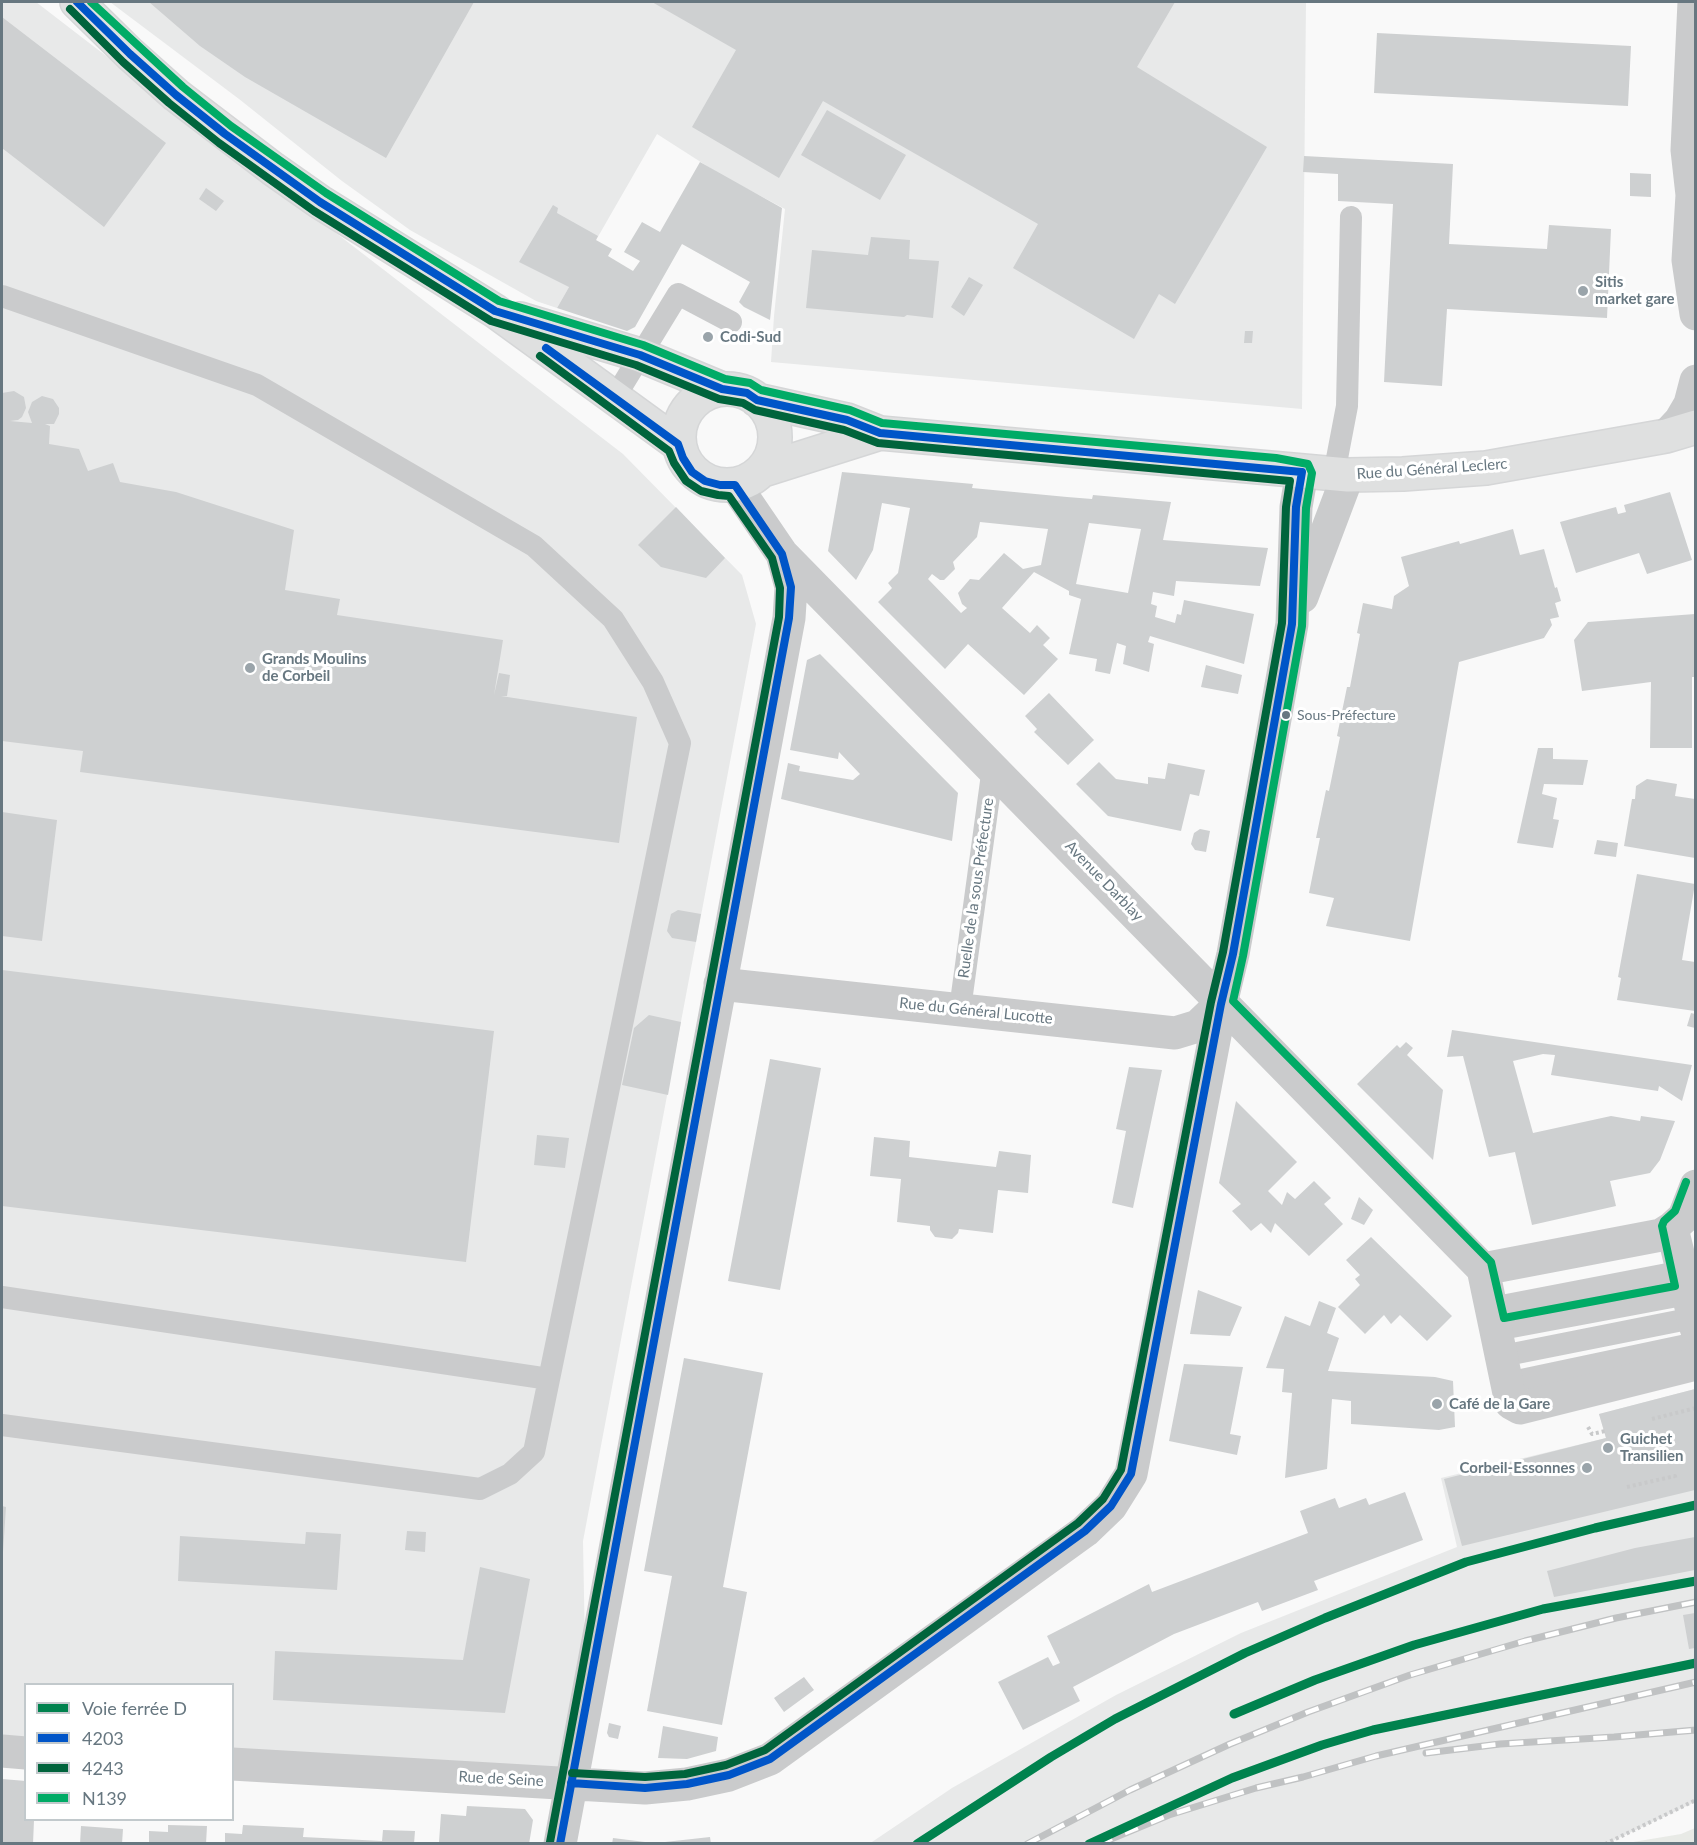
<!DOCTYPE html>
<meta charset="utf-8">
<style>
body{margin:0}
#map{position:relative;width:1697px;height:1845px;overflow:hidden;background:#f9f9f9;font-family:Lato,sans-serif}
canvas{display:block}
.frame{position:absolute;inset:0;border:3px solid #677780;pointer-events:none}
.legend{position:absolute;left:24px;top:1683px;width:210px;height:138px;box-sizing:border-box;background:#fff;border:2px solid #c2c9cc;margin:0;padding:8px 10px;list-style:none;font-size:18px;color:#677780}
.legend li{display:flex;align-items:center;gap:12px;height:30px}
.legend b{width:30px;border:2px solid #c2c9cc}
</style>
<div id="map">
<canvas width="1697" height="1845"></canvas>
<div class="frame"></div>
<ul class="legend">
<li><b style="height:8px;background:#00824e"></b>Voie ferrée D</li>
<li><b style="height:8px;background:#0055c8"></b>4203</li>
<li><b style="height:8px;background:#00643c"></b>4243</li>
<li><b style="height:8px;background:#00ab66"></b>N139</li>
</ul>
</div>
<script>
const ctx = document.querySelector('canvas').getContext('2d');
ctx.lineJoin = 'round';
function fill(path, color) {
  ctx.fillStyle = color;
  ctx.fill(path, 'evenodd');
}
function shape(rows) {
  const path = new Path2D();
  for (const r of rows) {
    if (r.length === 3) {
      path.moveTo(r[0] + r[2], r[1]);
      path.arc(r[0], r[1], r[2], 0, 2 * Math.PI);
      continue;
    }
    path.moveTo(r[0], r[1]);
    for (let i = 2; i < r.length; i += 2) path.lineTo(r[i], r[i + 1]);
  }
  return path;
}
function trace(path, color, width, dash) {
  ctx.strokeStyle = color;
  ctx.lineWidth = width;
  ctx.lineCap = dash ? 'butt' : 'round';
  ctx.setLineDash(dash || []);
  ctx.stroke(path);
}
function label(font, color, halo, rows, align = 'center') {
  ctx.font = font + ' Lato,sans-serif';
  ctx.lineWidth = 6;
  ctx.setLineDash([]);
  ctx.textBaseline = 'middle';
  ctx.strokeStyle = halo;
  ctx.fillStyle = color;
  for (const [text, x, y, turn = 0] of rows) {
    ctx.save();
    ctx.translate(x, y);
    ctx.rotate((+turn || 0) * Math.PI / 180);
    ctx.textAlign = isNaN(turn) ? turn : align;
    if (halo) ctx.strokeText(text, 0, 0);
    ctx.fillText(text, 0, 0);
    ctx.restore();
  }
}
fill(shape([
 [2,2,36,2,623,454,742,575,756,624,583,1541,586,1702,571,1783,233,1764,232,1684,26,1684,25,1753,2,1751],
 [110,2,1306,2,1302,409,771,362,774,316,785,209,721,175,657,134,557,308,536,301,410,230,342,181,239,99],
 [1695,1389,1695,1802,1608,1843,869,1844,952,1788,1116,1695,1241,1633,1457,1547,1441,1478,1606,1438,1599,1414]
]), '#e8e9e9');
fill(shape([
 [1695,1828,1695,1843,1627,1843,1681,1834]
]), '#e8eae6');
fill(shape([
 [149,2,474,2,386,158,245,77,200,46],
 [652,2,1175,2,1137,67,1267,147,1175,304,1159,294,1134,339,1013,268,1038,224,823,101,779,178,692,127,736,50],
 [2,17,166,143,104,227,2,148],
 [1377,33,1631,46,1628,106,1374,93],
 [827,110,906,155,880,200,801,155],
 [1304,156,1453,164,1449,244,1547,249,1549,225,1611,229,1607,318,1447,309,1442,386,1384,382,1393,204,1338,201,1338,174,1303,172],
 [700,162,782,208,770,320,744,307,739,302,750,282,682,244,635,327,627,331,557,308,569,287,519,262,553,205,558,208,557,213,598,236,596,240,612,249,608,256,633,271,640,261,624,252,642,222,660,232],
 [1630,173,1651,174,1651,197,1630,196],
 [206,188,224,201,216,211,199,199],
 [871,237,910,240,909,259,939,261,933,318,907,315,904,317,806,308,812,250,868,255],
 [969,277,983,285,964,316,951,307],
 [1245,331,1253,331,1252,343,1244,343],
 [14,391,24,397,26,408,22,417,18,420,10,421,32,423,28,412,32,402,42,396,53,399,59,408,59,414,54,424,45,424,50,426,49,444,79,449,88,471,113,463,120,482,176,492,294,530,285,590,340,599,337,615,503,640,494,695,499,673,510,675,507,696,501,696,637,717,619,843,80,772,83,751,2,741,2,393],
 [842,472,973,484,972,488,1067,497,1092,499,1093,495,1171,502,1163,540,1268,548,1260,586,1176,581,1174,596,1153,592,1151,604,1157,606,1155,617,1175,623,1177,614,1181,615,1184,600,1254,614,1244,664,1150,636,1148,642,1154,644,1149,672,1123,664,1126,646,1117,643,1110,674,1095,671,1097,659,1069,654,1081,599,1069,595,1069,591,1034,572,1002,608,1030,633,1037,625,1050,638,1043,645,1058,659,1024,695,968,644,945,669,878,602,892,588,888,583,898,573,910,508,882,503,873,550,856,580,828,551],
 [980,522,1048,529,1041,565,1023,569,1004,553,979,580,970,579,958,593,962,604,967,608,961,613,928,579,932,574,940,580,944,580,955,569,953,562,977,537],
 [1089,523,1141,529,1128,593,1076,584],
 [1670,492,1692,560,1647,574,1639,553,1576,573,1560,522,1616,507,1618,514,1626,512,1624,505],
 [676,507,725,558,706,578,661,567,638,545],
 [1513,529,1520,555,1544,549,1555,588,1557,587,1561,601,1555,603,1559,617,1550,619,1552,625,1544,638,1459,662,1410,941,1326,926,1334,898,1309,893,1320,838,1316,838,1326,790,1329,791,1340,737,1337,736,1347,687,1350,687,1360,634,1357,633,1363,603,1392,609,1394,596,1409,586,1401,557,1459,541,1460,544],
 [1695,614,1695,677,1692,677,1692,748,1650,748,1651,682,1582,691,1574,640,1588,622],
 [820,654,958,793,952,841,781,799,788,763,800,766,799,771,853,780,860,774,839,752,838,759,790,750,807,660],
 [1206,665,1242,675,1238,694,1201,687],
 [1049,693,1094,740,1068,765,1034,732,1037,729,1025,716],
 [1538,748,1553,748,1553,759,1588,760,1583,785,1544,784,1542,794,1557,798,1553,819,1559,820,1553,848,1517,843],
 [1099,762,1116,779,1148,784,1148,777,1165,779,1168,763,1205,770,1199,796,1190,794,1181,831,1108,816,1076,784],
 [1647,779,1677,784,1675,796,1695,799,1695,858,1624,846,1632,799,1635,799,1636,786],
 [2,812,57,820,42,941,2,936],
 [1200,829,1210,831,1206,852,1195,850,1191,844,1194,833],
 [1597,840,1618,843,1616,857,1594,854],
 [1637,874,1695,884,1682,960,1695,962,1695,1011,1617,1000,1621,978,1618,977],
 [678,910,701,914,696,942,672,938,667,931,671,914],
 [2,970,494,1031,466,1262,2,1206],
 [1691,1013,1695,1014,1695,1028,1687,1026],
 [649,1015,681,1022,668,1095,622,1085,634,1028],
 [1452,1030,1692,1065,1682,1101,1659,1086,1658,1091,1551,1075,1555,1055,1543,1054,1513,1061,1533,1133,1611,1116,1640,1121,1641,1116,1675,1121,1660,1160,1650,1173,1610,1181,1616,1206,1532,1225,1515,1152,1489,1157,1463,1056,1447,1057],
 [1406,1042,1413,1048,1407,1055,1443,1090,1433,1160,1357,1084,1397,1045,1400,1048],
 [770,1059,821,1068,780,1290,728,1281],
 [1129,1067,1162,1070,1133,1208,1112,1203,1126,1131,1116,1129],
 [1236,1101,1297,1162,1268,1191,1282,1205,1287,1192,1295,1199,1314,1181,1331,1198,1324,1204,1343,1224,1309,1256,1275,1223,1271,1233,1261,1223,1251,1231,1232,1211,1241,1204,1219,1183],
 [537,1135,569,1138,565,1168,534,1165],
 [874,1137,910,1141,909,1157,996,1167,999,1151,1031,1155,1028,1193,998,1190,993,1233,959,1229,958,1233,952,1239,935,1237,930,1230,930,1226,897,1222,901,1179,870,1176],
 [1359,1197,1373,1210,1364,1225,1351,1219],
 [1371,1237,1452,1316,1427,1341,1400,1315,1391,1324,1384,1315,1365,1334,1338,1307,1360,1285,1355,1279,1360,1275,1346,1260],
 [1198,1290,1242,1307,1230,1336,1190,1334],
 [1319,1301,1336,1308,1327,1333,1339,1338,1328,1371,1435,1377,1453,1381,1455,1427,1439,1430,1351,1424,1351,1401,1332,1399,1327,1469,1285,1478,1292,1393,1282,1392,1284,1369,1266,1368,1285,1316,1310,1326],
 [684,1358,763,1373,723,1587,747,1592,722,1725,647,1711,672,1576,644,1571],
 [1184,1364,1243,1367,1230,1434,1241,1436,1237,1455,1169,1441],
 [1695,1389,1695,1490,1462,1546,1444,1479,1606,1438,1599,1414],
 [1405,1492,1423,1540,1314,1581,1318,1590,1262,1611,1258,1602,1174,1634,1073,1687,1080,1701,1023,1730,998,1682,1048,1657,1053,1666,1060,1663,1047,1636,1149,1584,1152,1592,1308,1533,1300,1511,1335,1498,1339,1508,1366,1498,1369,1505],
 [2,1506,6,1507,3,1552,2,1552],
 [407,1531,426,1532,425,1552,405,1550],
 [306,1532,341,1534,337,1590,178,1581,180,1536,305,1544],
 [1695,1537,1695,1570,1554,1597,1547,1571,1635,1548],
 [480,1567,530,1579,505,1713,273,1700,275,1651,463,1660],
 [1695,1613,1695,1648,1689,1649,1683,1615],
 [804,1677,814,1690,784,1712,774,1698],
 [609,1723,621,1726,618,1739,609,1737,607,1733],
 [663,1726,718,1737,716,1751,687,1759,658,1758],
 [2,1779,26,1781,26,1820,34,1820,33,1844,2,1844],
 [467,1806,525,1809,533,1820,529,1844,439,1842,441,1814,466,1816],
 [168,1825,207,1826,206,1844,149,1844,149,1831,168,1832],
 [243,1825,304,1828,303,1837,382,1841,383,1830,415,1831,414,1844,225,1844,225,1833,242,1834],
 [81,1826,123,1829,122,1844,80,1844],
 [710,1837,711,1844,665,1844,665,1842],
 [613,1838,645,1842,645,1844,612,1844]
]), '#ced0d1');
const secondary = shape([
 [77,2,130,54,176,95,273,169,320,202,495,311,678,444],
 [520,319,640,355,722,389],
 [727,437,48],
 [757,400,847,420,880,433,1348,475,1403,474,1486,468,1666,436,1696,427],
 [763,470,880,433]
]);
trace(secondary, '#d5d6d7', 36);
trace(shape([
 [1652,1419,1696,1408],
 [1588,1427,1592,1434,1605,1431],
 [1627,1487,1675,1476,1676,1480],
 [1605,1844,1696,1800]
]), '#c8c9ca', 4, [3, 3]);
trace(shape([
 [2,296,257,385,534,546,613,619,653,682,680,743,534,1452,510,1474,480,1489,2,1425],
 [615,397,678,294,731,322],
 [1334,474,1347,406,1351,217],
 [960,1009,993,767],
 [2,1297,549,1379],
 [1491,1308,1683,1271],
 [1496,1330,1688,1294],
 [1502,1356,1693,1318],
 [1507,1383,1696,1343]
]), '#cacbcc', 22);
trace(shape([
 [1694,2,1687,150,1692,195,1688,260,1696,314],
 [1666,436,1680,421,1690,404,1696,381],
 [735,485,782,554,1483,1269],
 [1302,597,1348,475],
 [720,984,1175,1033,1198,1026,1221,1004],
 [1672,1228,1696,1328],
 [1483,1269,1511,1403,1520,1408,1696,1364],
 [1483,1269,1661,1235,1672,1228,1684,1217,1696,1186],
 [2,1751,26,1753],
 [232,1764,645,1788,687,1784,729,1775,770,1759,1085,1531,1111,1506,1131,1474,1221,1004,1233,954,1292,624,1296,507,1302,472],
 [560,1844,789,618,791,587,782,554]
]), '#cacbcc', 33);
trace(secondary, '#dfe0e0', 33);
const rail = shape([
 [1426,1753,1500,1744,1614,1737,1696,1730],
 [1027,1844,1130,1790,1230,1744,1308,1712,1410,1675,1525,1641,1616,1618,1696,1602],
 [1099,1844,1169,1815,1256,1788,1303,1777,1376,1756,1696,1682]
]);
trace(rail, '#c0c2c3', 7);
trace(rail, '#fff', 4.5, [14]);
trace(shape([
 [77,2,130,54,176,95,225,134,320,202,495,311,640,355,722,389,747,393,757,400,847,420,880,433,1302,472,1296,507,1292,624,1233,954,1221,1004,1131,1474,1111,1506,1085,1531,770,1759,729,1775,687,1784,645,1788,571,1783],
 [546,348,678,444,683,458,692,472,705,481,720,485,735,485,782,554,791,587,789,618,560,1844]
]), '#0055c8', 8);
trace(shape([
 [70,9,123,62,169,103,219,143,314,211,491,321,636,365,719,399,743,403,755,410,844,430,878,443,1290,481,1286,507,1282,623,1223,952,1211,1002,1121,1470,1103,1499,1078,1523,765,1750,726,1765,685,1774,645,1777,572,1773],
 [540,356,669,451,674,463,686,481,701,491,718,495,729,496,772,558,780,588,779,617,550,1842]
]), '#00643c', 8);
trace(shape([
 [91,2,183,87,231,126,326,193,499,301,643,345,725,379,750,383,761,390,850,410,882,423,1276,458,1308,464,1312,473,1306,508,1302,626,1243,956,1233,1001,1491,1262,1504,1318,1675,1286,1662,1226,1664,1221,1675,1211,1686,1182]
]), '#00ab66', 8);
trace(shape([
 [1234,1714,1315,1680,1414,1645,1543,1609,1696,1581],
 [917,1844,1051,1757,1115,1719,1245,1653,1325,1618,1466,1562,1595,1528,1696,1505],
 [1089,1844,1232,1778,1322,1745,1373,1730,1696,1663]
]), '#00824e', 9);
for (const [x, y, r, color] of [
 [1583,291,6,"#9aa4aa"],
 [708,337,6,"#9aa4aa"],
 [250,668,6,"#9aa4aa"],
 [1286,715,5,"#677780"],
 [1437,1404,6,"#9aa4aa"],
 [1608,1448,6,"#9aa4aa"],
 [1587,1468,6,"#9aa4aa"]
]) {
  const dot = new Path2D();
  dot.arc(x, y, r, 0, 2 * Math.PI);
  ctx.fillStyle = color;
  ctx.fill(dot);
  trace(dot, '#fff', 2);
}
label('14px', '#677780', '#fff', [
 ["Sous-Préfecture",1297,715]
], 'left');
label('bold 15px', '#677780', '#fff', [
 ["Sitis",1595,282],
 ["market gare",1595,299],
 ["Codi-Sud",720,337],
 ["Grands Moulins",262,659],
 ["de Corbeil",262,676],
 ["Café de la Gare",1449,1404],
 ["Guichet",1620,1439],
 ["Transilien",1620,1456],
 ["Corbeil-Essonnes",1575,1468,"right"]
], 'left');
label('15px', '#677780', '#fff', [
 ["Rue du Général Leclerc",1432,469,-4],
 ["Avenue Darblay",1104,881,46],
 ["Ruelle de la sous Préfecture",976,888,-82],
 ["Rue du Général Lucotte",976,1011,6],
 ["Rue de Seine",501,1779,3]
]);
</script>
